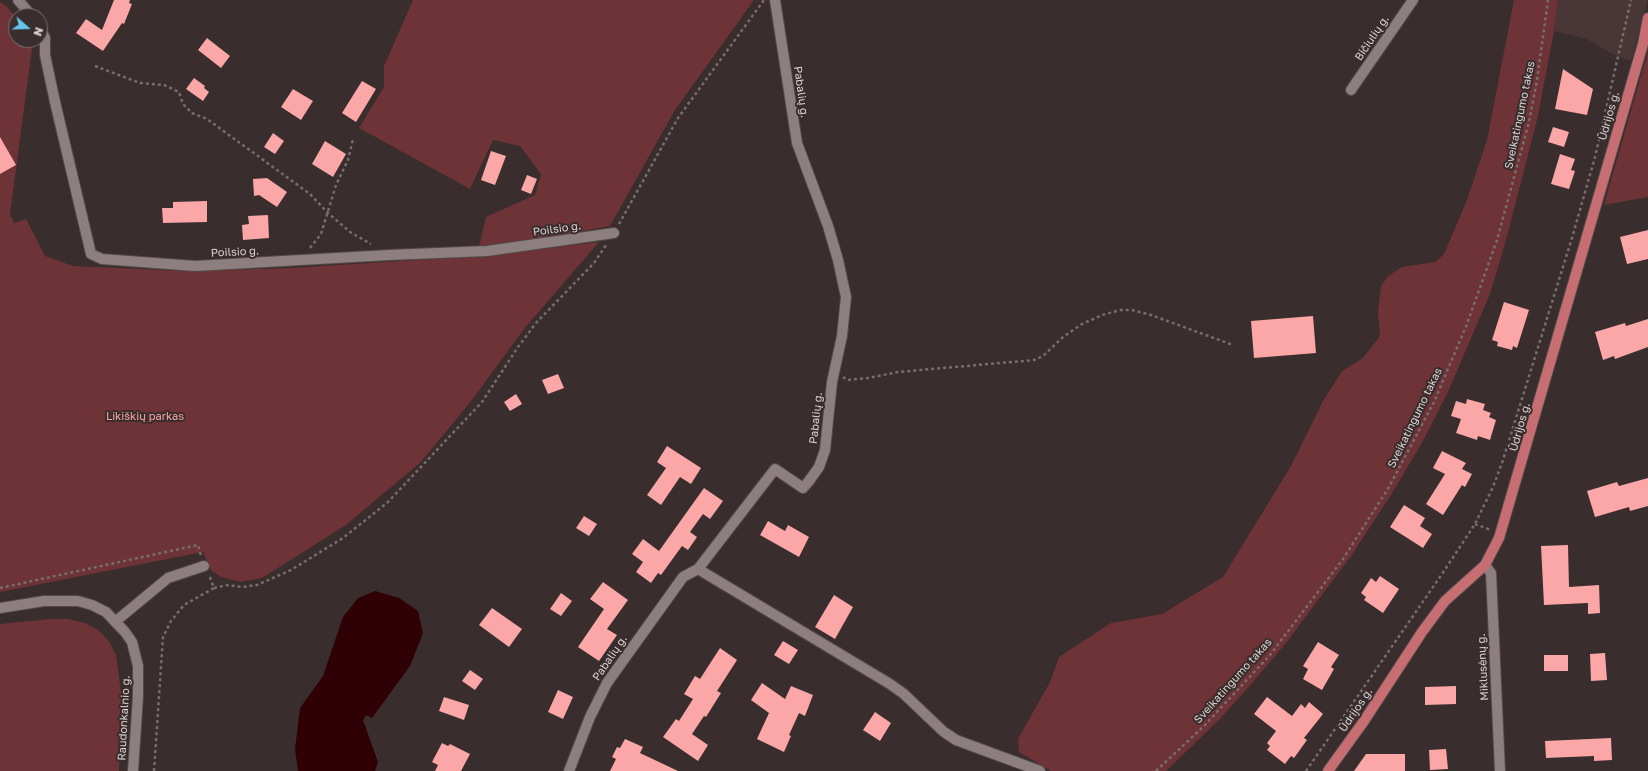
<!DOCTYPE html>
<meta charset="utf-8">
<style>
body{margin:0}
#map{position:relative;width:1648px;height:771px;overflow:hidden;background:#392d2d;font-family:"Golos Text",sans-serif}
canvas{display:block}
.north{position:absolute;left:8px;top:8px;width:40px;height:40px;box-sizing:border-box;background:#392d2d;border:1px solid #7a6f6f;border-radius:50%;rotate:110deg;font-size:11px;font-weight:700;line-height:16px;text-align:center;color:#dbd3d3}
.north::after{content:'';display:block;margin:auto;width:14px;height:18px;background:#65c5ee;clip-path:polygon(50% 0,100% 100%,50% 72%,0 100%)}
</style>
<div id="map">
<canvas width="1648" height="771"></canvas>
<div class="north">N</div>
</div>
<script>
const ctx = document.querySelector('canvas').getContext('2d');
ctx.lineJoin = 'round';
function fill(path, color) {
  ctx.fillStyle = color;
  ctx.fill(path, 'evenodd');
}
function shape(rows) {
  const path = new Path2D();
  for (const r of rows) {
    path.moveTo(r[0], r[1]);
    for (let i = 2; i < r.length; i += 2) path.lineTo(r[i], r[i + 1]);
  }
  return path;
}
function trace(path, color, width, dash) {
  ctx.strokeStyle = color;
  ctx.lineWidth = width;
  ctx.lineCap = dash ? 'butt' : 'round';
  ctx.setLineDash(dash || []);
  ctx.stroke(path);
}
function label(font, color, halo, rows, align = 'center') {
  ctx.font = font + ' "Golos Text",sans-serif';
  ctx.lineWidth = 4;
  ctx.setLineDash([]);
  ctx.textBaseline = 'middle';
  ctx.strokeStyle = halo;
  ctx.fillStyle = color;
  for (const [text, x, y, turn = 0] of rows) {
    ctx.save();
    ctx.translate(x, y);
    ctx.rotate((+turn || 0) * Math.PI / 180);
    ctx.textAlign = isNaN(turn) ? turn : align;
    if (halo) ctx.strokeText(text, 0, 0);
    ctx.fillText(text, 0, 0);
    ctx.restore();
  }
}
fill(shape([
 [1558,0,1648,0,1631,61,1612,54,1587,39,1554,31]
]), '#493737');
fill(shape([
 [413,0,754,0,675,110,610,226,549,237,479,246,486,217,535,195,541,174,520,146,493,140,470,189,359,128,384,87,384,66],
 [1514,0,1558,0,1554,31,1538,116,1505,244,1490,294,1447,394,1423,441,1391,495,1351,556,1286,643,1253,682,1220,719,1166,771,1051,771,1019,752,1018,739,1050,682,1059,657,1111,623,1162,614,1223,577,1291,466,1323,401,1342,371,1363,358,1380,336,1378,312,1381,286,1388,276,1402,267,1435,262,1444,254,1467,200,1487,140],
 [0,2,6,6,16,17,16,40,28,40,32,49,10,214,14,223,26,219,45,256,73,266,186,271,292,268,477,256,599,242,524,329,472,400,421,462,346,525,262,578,241,582,221,577,211,570,203,552,0,592],
 [1648,53,1648,197,1604,205,1644,65],
 [50,619,68,619,85,623,98,630,109,641,116,655,121,692,119,771,0,771,0,624]
]), '#6d3336');
fill(shape([
 [375,591,399,598,418,611,423,633,410,666,372,718,366,715,363,720,378,762,375,771,298,771,295,749,300,708,323,676,343,617,358,598]
]), '#2f0005');
fill(shape([
 [114,0,130,0,129,3,132,4,124,24,122,23,103,51,76,33,86,19,102,30],
 [207,38,230,56,221,68,198,50],
 [1563,69,1593,89,1587,115,1555,109],
 [194,78,205,86,204,88,209,92,203,101,186,89],
 [362,81,376,89,356,122,342,113],
 [293,89,313,101,301,120,281,107],
 [1553,127,1569,132,1564,147,1548,142],
 [273,133,284,141,275,154,264,147],
 [0,137,16,165,0,174],
 [325,141,346,154,333,177,312,164],
 [491,151,506,156,495,185,481,180],
 [1560,154,1575,159,1571,170,1575,171,1569,189,1551,184],
 [527,175,537,179,531,194,521,190],
 [267,178,287,192,277,207,259,195,254,196,253,179],
 [207,201,207,222,163,223,162,208,173,208,173,202],
 [268,215,269,238,243,240,242,225,249,224,248,216],
 [1648,230,1648,259,1627,264,1620,237],
 [1504,302,1529,310,1517,348,1513,346,1512,350,1497,346,1498,342,1492,340],
 [1313,316,1316,353,1254,358,1251,321],
 [1648,319,1648,347,1615,359,1614,356,1603,360,1595,332,1625,323,1626,326],
 [558,374,564,388,548,394,542,380],
 [516,394,522,404,510,411,504,402],
 [1467,399,1485,404,1483,410,1491,413,1489,417,1496,420,1490,440,1478,436,1477,440,1456,433,1461,419,1451,416,1456,401,1466,404],
 [667,446,701,468,691,484,680,477,661,505,647,495,666,468,657,462],
 [1442,451,1466,463,1462,469,1472,474,1465,487,1462,485,1443,515,1426,504,1445,474,1433,468],
 [1648,478,1648,506,1630,511,1629,507,1595,517,1587,491,1617,482,1619,486],
 [704,488,723,501,710,519,703,514,690,532,697,537,688,550,682,546,661,575,658,573,651,583,636,572,643,562,632,554,643,539,659,551],
 [1404,505,1425,518,1420,526,1432,534,1423,548,1390,527],
 [584,516,597,524,589,536,576,528],
 [768,521,785,531,788,525,809,537,799,557,760,535],
 [1568,545,1569,587,1599,585,1600,613,1588,614,1588,603,1544,605,1541,546],
 [1380,576,1399,589,1383,613,1364,600,1366,597,1361,593,1371,578,1376,582],
 [603,582,628,600,607,629,617,635,599,661,578,647,604,609,590,599],
 [561,593,572,601,561,616,550,609],
 [834,595,853,607,835,639,815,627],
 [492,608,522,629,509,647,479,625],
 [783,641,798,650,789,664,774,655],
 [1318,642,1339,655,1331,667,1334,669,1322,690,1303,679,1308,669,1303,666],
 [720,648,737,660,717,691,721,693,706,717,704,716,692,734,708,745,698,761,663,737,676,719,679,721,693,699,684,694,695,676,700,679],
 [1605,653,1607,680,1591,681,1590,654],
 [1544,655,1568,655,1568,671,1544,671],
 [470,670,483,679,475,690,462,681],
 [762,683,785,699,791,686,813,695,805,716,799,713,789,735,791,736,784,752,757,739,769,713,751,700],
 [1456,686,1456,704,1425,705,1425,687],
 [558,690,573,697,563,719,548,712],
 [444,697,469,705,464,720,439,711],
 [1267,697,1292,716,1301,704,1305,708,1309,702,1323,714,1304,738,1307,740,1294,758,1291,756,1285,764,1267,750,1270,746,1267,743,1276,731,1254,714],
 [875,712,891,723,880,741,863,730],
 [1611,738,1612,760,1594,761,1594,756,1546,758,1545,741],
 [625,739,643,747,640,753,678,771,610,771,616,759,612,757,617,747,620,748],
 [442,743,448,746,450,744,470,754,461,771,435,771,438,765,432,762],
 [1446,749,1448,769,1430,770,1429,750],
 [1366,754,1405,754,1405,771,1354,771]
]), '#fba6a7');
const minor = shape([
 [18,0,32,16],
 [40,28,45,38,45,55,55,102,91,254,102,259,195,266,389,255,487,251,614,233],
 [1351,90,1413,0],
 [1485,565,1491,573,1500,771],
 [698,569,890,684,904,694,944,732,956,740,1040,771],
 [0,608,44,601,78,601,92,605,106,612,125,632,132,642,138,666,138,696,133,771],
 [116,621,168,578,204,566],
 [569,771,590,717,607,683,683,577,698,569,775,469,803,488,809,481,819,467,825,450,832,382,842,336,846,297,838,260,828,226,797,143,775,0]
]);
const major = shape([
 [1328,771,1364,721,1422,632,1445,601,1485,565,1499,538,1643,44,1648,18]
]);
trace(minor, '#544a4a', 12);
trace(major, '#544a4a', 12);
trace(shape([
 [95,66,140,83,164,85,179,92,183,104,192,113,207,119,310,194,327,212,350,232,371,244],
 [619,224,678,118,764,0],
 [310,248,321,234,336,185,348,160,353,139],
 [843,377,847,380,868,378,898,372,1034,360,1043,356,1063,337,1082,324,1102,315,1121,310,1132,310,1151,315,1233,345],
 [1475,524,1491,530],
 [0,588,198,545,201,556],
 [214,588,227,585,242,587,257,585,291,570,343,538,388,502,482,402,518,347,536,323,594,263,606,245],
 [154,771,163,637,171,621,184,605,214,588,209,575],
 [1156,771,1204,726,1270,655,1343,559,1389,487,1434,402,1467,324,1497,240,1529,122,1537,80,1548,0],
 [1306,771,1442,574,1475,524,1493,487,1502,463,1572,238,1595,157,1631,0]
]), '#786d6d', 2.5, [3, 3]);
trace(minor, '#8d7f7f', 10);
trace(major, '#c76e73', 10);
label('11px', '#dbd3d3', '#392d2d', [
 ["Bičiulių g.",1372,38,-56],
 ["Pabalių g.",801,92,82],
 ["Sveikatingumo takas",1520,115,-78],
 ["Ūdrijos g.",1609,116,-74],
 ["Poilsio g.",557,229,-8],
 ["Poilsio g.",235,252,-3],
 ["Pabalių g.",816,418,-84],
 ["Sveikatingumo takas",1415,418,-64],
 ["Ūdrijos g.",1520,427,-74],
 ["Pabalių g.",610,658,-56],
 ["Miklusėnų g.",1483,667,-93],
 ["Sveikatingumo takas",1233,681,-48],
 ["Ūdrijos g.",1356,710,-56],
 ["Raudonkalnio g.",124,718,-87]
]);
label('11px', '#fca5a5', '#392d2d', [
 ["Likiškių parkas",145,417]
]);
</script>
